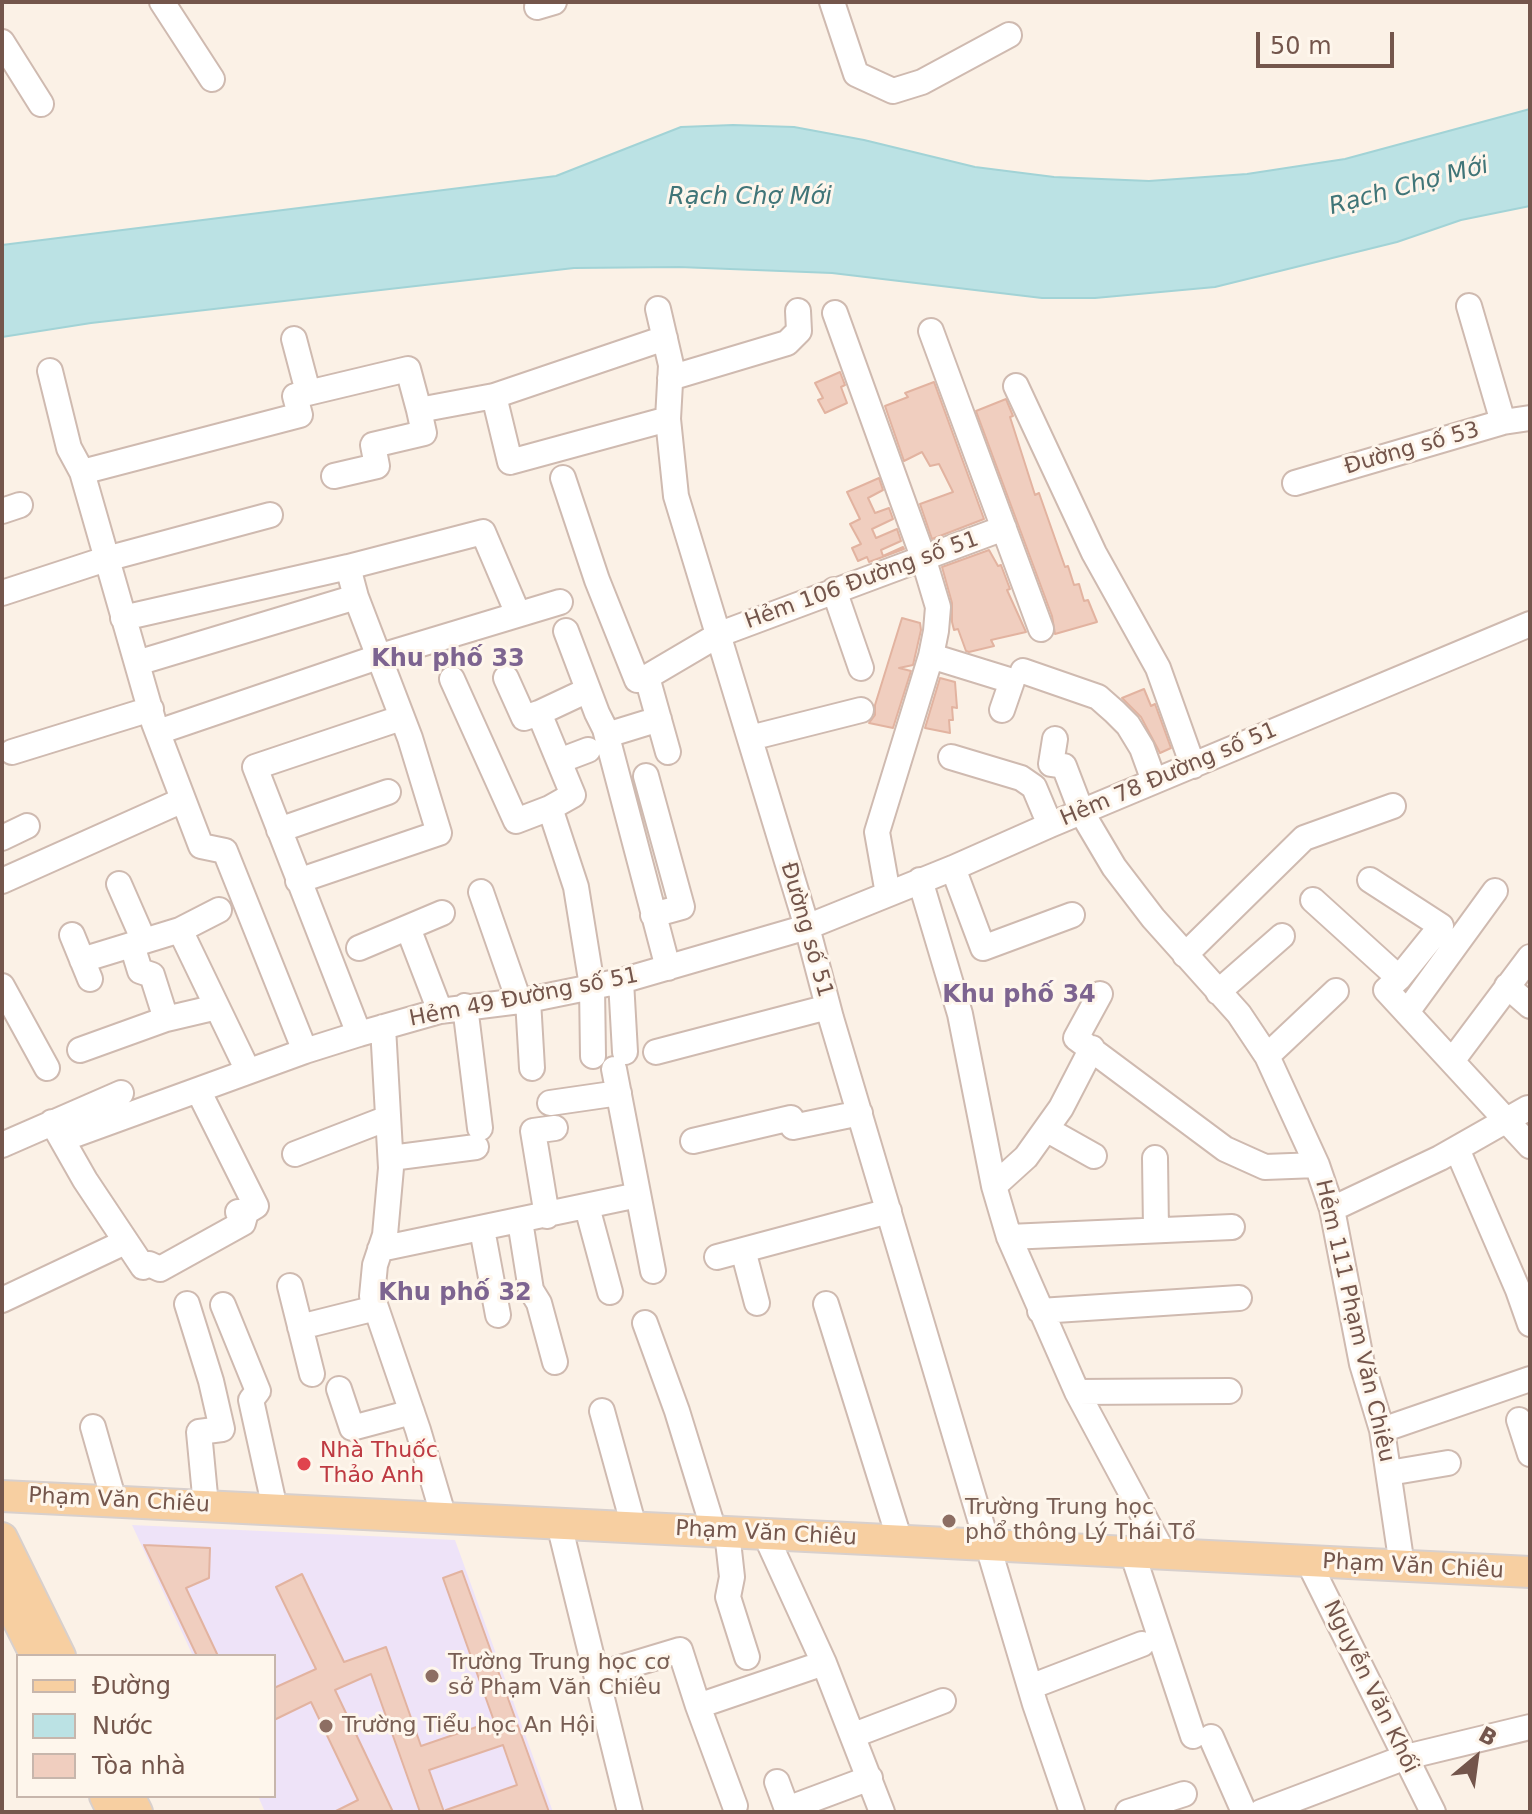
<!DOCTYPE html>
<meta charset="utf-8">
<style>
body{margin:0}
#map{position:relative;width:1532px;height:1814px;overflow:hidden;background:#fbf1e6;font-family:"DejaVu Sans",sans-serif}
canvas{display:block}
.frame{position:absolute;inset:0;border:4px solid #74564c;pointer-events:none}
.legend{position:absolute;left:16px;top:1654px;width:260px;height:144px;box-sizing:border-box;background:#fef6ec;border:2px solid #c7b6ac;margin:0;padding:10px 14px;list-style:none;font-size:24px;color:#74564c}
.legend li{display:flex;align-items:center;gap:16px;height:40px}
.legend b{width:40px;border:2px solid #c7b6ac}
.north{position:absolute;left:1436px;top:1718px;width:80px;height:80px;-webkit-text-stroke:6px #fef6ec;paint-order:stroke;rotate:29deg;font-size:22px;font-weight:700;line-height:32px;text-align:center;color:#74564c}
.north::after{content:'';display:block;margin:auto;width:28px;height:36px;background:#74564c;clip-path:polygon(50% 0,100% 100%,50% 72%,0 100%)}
.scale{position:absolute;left:1256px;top:32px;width:138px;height:36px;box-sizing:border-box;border:4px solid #74564c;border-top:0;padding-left:10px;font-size:24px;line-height:28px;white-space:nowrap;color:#74564c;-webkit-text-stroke:6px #fef6ec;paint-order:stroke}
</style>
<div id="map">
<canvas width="1532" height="1814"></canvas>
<div class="frame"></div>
<ul class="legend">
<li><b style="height:10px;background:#f7cfa1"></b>Đường</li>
<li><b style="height:22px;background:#bbe2e4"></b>Nước</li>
<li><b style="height:22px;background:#f0cebf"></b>Tòa nhà</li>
</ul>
<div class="north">B</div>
<div class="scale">50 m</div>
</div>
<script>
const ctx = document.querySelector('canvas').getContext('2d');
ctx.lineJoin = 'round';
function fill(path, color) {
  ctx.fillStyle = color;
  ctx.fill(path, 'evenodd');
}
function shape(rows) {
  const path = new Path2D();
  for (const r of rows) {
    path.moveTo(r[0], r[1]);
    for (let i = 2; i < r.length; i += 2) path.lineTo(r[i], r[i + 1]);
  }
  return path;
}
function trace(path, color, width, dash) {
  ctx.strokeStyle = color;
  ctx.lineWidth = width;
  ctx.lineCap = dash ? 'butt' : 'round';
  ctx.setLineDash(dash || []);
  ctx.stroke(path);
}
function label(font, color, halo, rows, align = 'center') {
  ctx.font = font + ' "DejaVu Sans",sans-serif';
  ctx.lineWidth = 6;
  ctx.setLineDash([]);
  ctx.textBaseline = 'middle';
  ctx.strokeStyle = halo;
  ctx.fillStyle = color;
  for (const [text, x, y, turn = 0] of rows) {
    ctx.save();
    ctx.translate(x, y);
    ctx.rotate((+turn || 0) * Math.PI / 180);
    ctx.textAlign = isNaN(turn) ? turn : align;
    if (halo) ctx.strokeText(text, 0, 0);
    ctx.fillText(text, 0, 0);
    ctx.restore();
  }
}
fill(shape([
 [132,1525,455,1540,553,1812,265,1812,258,1796,274,1796,274,1656,193,1656]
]), '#eee3f8');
const water = shape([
 [1530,109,1530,206,1461,220,1397,242,1215,287,1095,298,1042,298,832,273,679,267,574,268,91,323,2,337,2,245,556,176,681,127,733,125,794,127,864,140,975,167,1054,177,1149,181,1247,174,1345,159,1530,109]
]);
fill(water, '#bbe2e4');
trace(water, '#a2d3d6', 2);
const building = shape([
 [840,372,845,385,841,387,847,403,825,413,818,400,823,398,815,383,840,372],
 [934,382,984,519,932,539,920,504,953,492,939,464,930,466,922,452,904,461,885,406,908,397,905,393,934,382],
 [1006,399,1013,416,1010,417,1035,495,1039,493,1065,567,1068,566,1074,585,1079,584,1084,601,1088,600,1097,622,1055,634,1052,616,976,411,1006,399],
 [879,478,883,490,868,498,875,513,889,508,893,519,872,529,876,538,897,529,901,541,881,550,883,556,903,547,904,549,869,562,867,557,858,561,852,548,861,544,850,524,860,519,847,492,879,478],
 [989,550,998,566,1001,565,1010,589,1007,590,1026,632,991,640,994,646,969,652,966,651,958,629,954,630,952,622,952,603,942,567,989,550],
 [902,618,920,623,921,630,913,665,899,668,911,671,893,728,869,723,875,715,875,705,902,618],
 [940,678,955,682,957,708,952,707,953,720,949,720,950,733,925,728,940,678],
 [1144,689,1151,706,1155,704,1171,748,1160,753,1141,717,1122,698,1144,689],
 [144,1545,210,1548,209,1578,186,1588,218,1656,197,1656,144,1545],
 [462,1571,549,1812,446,1812,446,1810,517,1785,503,1745,429,1770,444,1812,420,1812,371,1674,335,1690,393,1812,334,1812,358,1800,311,1702,274,1720,274,1688,316,1669,276,1587,302,1574,344,1662,386,1647,421,1746,494,1721,443,1578,462,1571]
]);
fill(building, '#f0cebf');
trace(building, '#e2b3a0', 2);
const minor = shape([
 [162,2,212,79],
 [832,2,856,74,893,91,922,82,1009,35],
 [537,7,554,2],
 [2,42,41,104],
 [1469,306,1503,422],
 [658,309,671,365,668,419,676,496,807,927,831,1018,1035,1704,1072,1812],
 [835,313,923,557,938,607,936,631,931,656,877,832,888,894],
 [931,331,1041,629],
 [294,339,308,392],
 [50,371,69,448,82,472,154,723,201,846,225,851,305,1051],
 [670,378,787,343,799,331,798,311],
 [1016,386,1094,553,1158,668,1193,766],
 [494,396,510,462,668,419],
 [82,472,300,415,295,396,408,369,419,410,494,396,665,338],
 [334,476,377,466,373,445,424,433,419,410],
 [563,478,597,580,637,680,647,677,720,634,1004,528],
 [1295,483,1503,422,1530,418],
 [2,511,20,505],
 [834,590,861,668],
 [2,593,106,559,270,515],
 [123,618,348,567,483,532,518,614],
 [566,631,597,713,605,729,668,968],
 [931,656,1012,681,1002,710],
 [137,663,356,597],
 [1023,671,1098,697,1115,712,1128,725,1142,748,1154,781],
 [647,677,668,752],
 [506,678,524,718,539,713,573,795,550,808,576,887,592,986,593,1056],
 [452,679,516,821,550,808],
 [539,713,588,690],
 [158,732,381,656,560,602],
 [607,735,659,719],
 [750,738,861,710],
 [1055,739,1051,764,1064,766,1082,813,1114,867,1153,918,1239,1014,1267,1056,1317,1165,1332,1209,1362,1364,1382,1430,1402,1566],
 [12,752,151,709],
 [951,757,1021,778,1034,787,1050,825],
 [559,761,588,750],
 [646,776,682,907,653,915],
 [279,830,388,792],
 [2,838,27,826],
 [953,868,983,948,1072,915],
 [920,880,960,1014,994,1186],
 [1370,880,1441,926,1399,978,1386,990,1530,1146],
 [2,881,183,800],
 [298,881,439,833,410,738,356,597,348,567],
 [119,884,144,941],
 [481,892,519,1001],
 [1313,900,1399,978],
 [408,928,440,1011],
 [180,930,219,910],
 [72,935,90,979],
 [132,945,140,971,152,975,166,1019],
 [359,948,442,913],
 [1185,955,1304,838,1393,806],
 [82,960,180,930,248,1071],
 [621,981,625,1052],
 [2,986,47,1068],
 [1507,986,1530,1006],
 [1218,992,1282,936],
 [1100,994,1076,1038,1225,1149,1265,1167,1317,1165],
 [528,1000,532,1068],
 [465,1006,480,1128],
 [1407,1012,1495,891],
 [383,1027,391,1168,385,1235,375,1265,372,1296,418,1430,444,1518],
 [359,1034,255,767,401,718],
 [1092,1048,1061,1108,1026,1157,994,1186,1009,1237,1077,1392,1164,1554],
 [80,1050,166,1019,217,1007],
 [656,1052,828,1007],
 [1267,1056,1336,991],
 [1452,1061,1530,957],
 [614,1069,653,1271],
 [198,1090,256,1206,246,1212,238,1212],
 [550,1103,619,1093],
 [52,1122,85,1180,143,1267,149,1264,160,1269,243,1223,246,1212],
 [1046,1129,1094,1156],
 [63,1139,305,1051,359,1034,440,1011,528,1000,621,981,807,927,953,868,1050,825,1530,624],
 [693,1141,791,1118,793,1127,860,1113],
 [2,1145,121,1093],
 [1457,1149,1518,1290,1530,1324],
 [295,1154,388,1118],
 [391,1158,476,1147],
 [1155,1158,1156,1230],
 [587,1207,610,1292],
 [1332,1209,1440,1158,1528,1108,1530,1110],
 [547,1216,533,1131,555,1128],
 [520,1221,531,1290,539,1303,555,1362],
 [482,1229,498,1315],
 [1009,1237,1232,1227],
 [380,1249,638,1195],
 [743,1250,757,1303],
 [717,1257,889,1211],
 [290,1286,312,1374],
 [2,1300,125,1242],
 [187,1304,211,1381,222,1429,199,1432,206,1506],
 [826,1304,900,1541],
 [223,1305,258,1391,251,1400,275,1509],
 [1040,1311,1239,1298],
 [645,1323,677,1411,714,1531],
 [300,1327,376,1308],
 [339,1389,352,1428,412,1412],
 [1077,1392,1229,1391],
 [602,1411,634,1527],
 [1519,1420,1530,1454],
 [93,1427,114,1501],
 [1382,1430,1530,1379],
 [1389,1473,1448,1463],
 [559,1524,630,1812],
 [727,1532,732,1577,728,1597,747,1657],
 [765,1534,824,1663,882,1812],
 [1132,1552,1193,1736],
 [1308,1561,1433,1812],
 [597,1675,680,1650,698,1706],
 [1030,1687,1142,1644],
 [854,1735,943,1701],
 [1211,1737,1244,1812],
 [777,1782,787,1809,870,1778],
 [735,1806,698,1706,824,1663],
 [1128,1812,1184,1794],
 [1261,1812,1406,1757,1530,1727]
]);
const major = shape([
 [2,1496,1530,1572],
 [2,1538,60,1656],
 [2,1588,36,1656],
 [105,1796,113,1812],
 [129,1796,137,1812]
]);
trace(minor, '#cfbab0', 28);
trace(major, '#d8d0cd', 34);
trace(minor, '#fff', 24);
trace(major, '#f7cfa1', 30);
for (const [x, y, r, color] of [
 [304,1464,8,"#e0444e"],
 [949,1521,8,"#8d6e63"],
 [432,1676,8,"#8d6e63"],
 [326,1726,8,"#8d6e63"]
]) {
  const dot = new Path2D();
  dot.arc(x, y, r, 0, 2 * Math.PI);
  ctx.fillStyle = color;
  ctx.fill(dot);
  trace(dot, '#fef6ec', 3);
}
label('22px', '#74564c', '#fef6ec', [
 ["Đường số 53",1412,449,-16],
 ["Hẻm 106 Đường số 51",862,581,-20],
 ["Hẻm 78 Đường số 51",1169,775,-23],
 ["Đường số 51",806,930,74],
 ["Hẻm 49 Đường số 51",524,998,-11],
 ["Hẻm 111 Phạm Văn Chiêu",1354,1321,77],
 ["Phạm Văn Chiêu",119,1501,3],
 ["Phạm Văn Chiêu",766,1534,3],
 ["Phạm Văn Chiêu",1413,1567,3],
 ["Nguyễn Văn Khối",1370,1687,64]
]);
label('22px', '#be3a42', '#fef6ec', [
 ["Nhà Thuốc",320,1451],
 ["Thảo Anh",320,1476]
], 'left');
label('22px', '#785e54', '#fef6ec', [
 ["Trường Trung học",965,1508],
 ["phổ thông Lý Thái Tổ",965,1533],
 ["Trường Trung học cơ",448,1663],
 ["sở Phạm Văn Chiêu",448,1688],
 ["Trường Tiểu học An Hội",342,1726]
], 'left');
label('italic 24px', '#407578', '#fef6ec', [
 ["Rạch Chợ Mới",1409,187,-15],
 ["Rạch Chợ Mới",750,198]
]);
label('bold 24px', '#7d6490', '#fef6ec', [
 ["Khu phố 33",448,660],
 ["Khu phố 34",1019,996],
 ["Khu phố 32",455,1294]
]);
</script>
